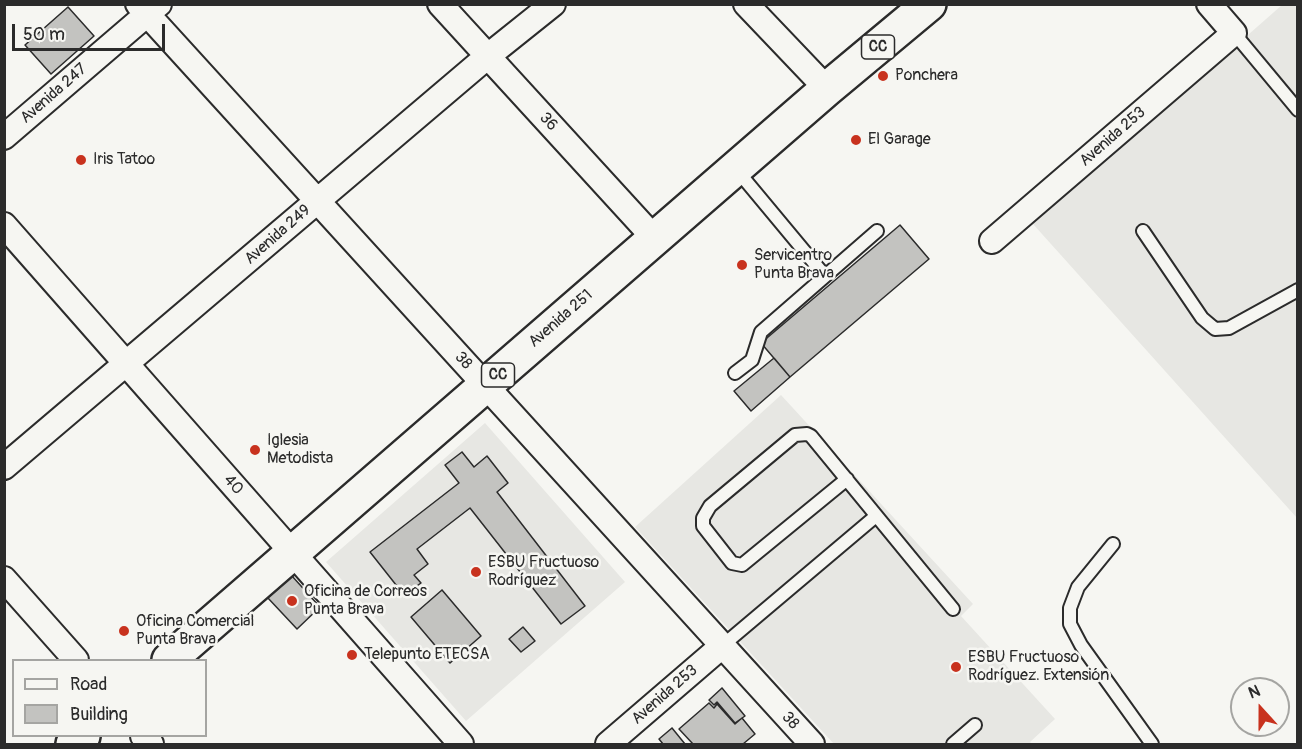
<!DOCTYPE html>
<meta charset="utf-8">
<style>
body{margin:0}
#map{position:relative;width:1302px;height:749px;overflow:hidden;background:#f6f6f2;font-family:Pangolin,sans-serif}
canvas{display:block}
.frame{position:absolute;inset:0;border:6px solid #2b2b2b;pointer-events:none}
.legend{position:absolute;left:12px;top:659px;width:195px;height:78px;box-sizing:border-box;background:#f6f6f2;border:2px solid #a5a5a2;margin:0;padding:8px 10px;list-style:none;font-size:18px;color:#2b2b2b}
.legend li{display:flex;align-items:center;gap:12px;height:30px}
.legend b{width:30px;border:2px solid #a5a5a2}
.north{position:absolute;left:1230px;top:677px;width:60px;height:60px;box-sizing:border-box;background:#f6f6f2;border:2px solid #a5a5a2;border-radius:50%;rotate:339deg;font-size:16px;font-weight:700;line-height:24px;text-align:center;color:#2b2b2b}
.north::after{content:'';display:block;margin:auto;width:21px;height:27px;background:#c8321e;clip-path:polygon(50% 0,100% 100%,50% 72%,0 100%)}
.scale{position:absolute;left:12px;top:24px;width:153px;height:27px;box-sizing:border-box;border:3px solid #2b2b2b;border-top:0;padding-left:8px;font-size:18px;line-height:21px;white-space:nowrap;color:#2b2b2b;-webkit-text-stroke:4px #f6f6f2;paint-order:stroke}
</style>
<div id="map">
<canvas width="1302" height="749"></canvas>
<div class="frame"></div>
<ul class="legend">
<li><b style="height:8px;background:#f6f6f2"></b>Road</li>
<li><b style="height:16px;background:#c3c3c0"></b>Building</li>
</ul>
<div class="north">N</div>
<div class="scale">50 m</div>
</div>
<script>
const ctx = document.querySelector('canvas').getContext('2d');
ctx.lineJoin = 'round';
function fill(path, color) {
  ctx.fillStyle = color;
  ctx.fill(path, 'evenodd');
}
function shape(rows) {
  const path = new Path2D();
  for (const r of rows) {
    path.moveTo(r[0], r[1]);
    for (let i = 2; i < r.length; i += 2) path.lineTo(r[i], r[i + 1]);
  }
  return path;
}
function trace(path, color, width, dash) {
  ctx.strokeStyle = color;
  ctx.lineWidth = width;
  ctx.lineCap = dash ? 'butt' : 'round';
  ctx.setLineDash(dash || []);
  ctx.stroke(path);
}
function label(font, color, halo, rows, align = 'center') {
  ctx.font = font + ' Pangolin,sans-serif';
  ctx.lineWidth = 5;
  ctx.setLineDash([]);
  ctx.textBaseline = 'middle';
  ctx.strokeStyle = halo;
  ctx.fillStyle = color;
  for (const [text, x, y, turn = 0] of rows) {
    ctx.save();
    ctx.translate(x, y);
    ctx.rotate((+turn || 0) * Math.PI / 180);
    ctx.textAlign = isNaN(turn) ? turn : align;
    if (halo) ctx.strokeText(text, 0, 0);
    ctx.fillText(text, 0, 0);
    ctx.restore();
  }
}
fill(shape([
 [1282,5,1297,5,1297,518,1033,224],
 [781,395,973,604,961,616,1055,719,1030,742,1032,744,834,744,635,527],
 [485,423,625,582,466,721,326,562]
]), '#e7e7e3');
const building = shape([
 [68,7,94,36,51,74,25,45,68,7],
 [900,225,929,259,790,377,761,343,900,225],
 [774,358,790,377,751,411,734,391,774,358],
 [462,452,474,467,487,456,508,483,497,492,585,606,561,624,470,508,417,549,428,564,414,575,421,583,404,595,370,552,459,483,445,465,462,452],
 [292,576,320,607,297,629,267,597,292,576],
 [442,590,481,636,450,663,411,617,442,590],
 [523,627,535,641,521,652,509,639,523,627],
 [722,688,745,716,735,723,717,702,714,705,709,700,722,688],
 [709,703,714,708,717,704,735,724,742,718,755,734,743,744,693,744,679,729,709,703],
 [672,728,685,744,663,744,659,739,672,728]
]);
fill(building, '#c3c3c0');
trace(building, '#2b2b2b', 1.5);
const service = shape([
 [1234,33,1298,110],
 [736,169,825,276],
 [1143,231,1202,318,1215,329,1229,328,1298,290],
 [735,373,752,360,761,332,877,231],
 [847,479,742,565,732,563,703,526,703,518,710,506,795,435,807,434,811,436,953,609],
 [1113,544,1078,587,1070,608,1070,624,1081,645,1152,744],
 [722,646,876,516],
 [953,744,975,725]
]);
const minor = shape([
 [138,4,812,744],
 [440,4,655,239],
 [746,4,827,89],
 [4,137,159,4],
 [4,225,461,744],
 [992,241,1234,33,1209,4],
 [4,467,488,56,553,4],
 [4,579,76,660],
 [143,736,151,744],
 [608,744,722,646]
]);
const primary = shape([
 [169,660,827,89,929,4],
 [73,744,83,736]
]);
trace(service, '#2b2b2b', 16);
trace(minor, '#2b2b2b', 28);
trace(primary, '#2b2b2b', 38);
trace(service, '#f6f6f2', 12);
trace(minor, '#f6f6f2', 24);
trace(primary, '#f6f6f2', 33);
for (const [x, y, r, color] of [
 [883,76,6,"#c8321e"],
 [856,140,6,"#c8321e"],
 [81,160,6,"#c8321e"],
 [742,265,6,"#c8321e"],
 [255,450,6,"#c8321e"],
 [476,572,6,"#c8321e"],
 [292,601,6,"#c8321e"],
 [124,631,6,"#c8321e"],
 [352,655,6,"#c8321e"],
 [956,667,6,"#c8321e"]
]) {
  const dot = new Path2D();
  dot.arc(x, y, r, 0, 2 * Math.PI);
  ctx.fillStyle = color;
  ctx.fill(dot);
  trace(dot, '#f6f6f2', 2);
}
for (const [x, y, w] of [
 [878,47,33],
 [498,375,33]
]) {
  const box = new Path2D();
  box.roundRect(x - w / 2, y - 12, w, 24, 4.5);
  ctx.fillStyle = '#f6f6f2';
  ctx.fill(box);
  trace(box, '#2b2b2b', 1.5);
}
label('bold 15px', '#2b2b2b', null, [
 ["CC",878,47],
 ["CC",498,375]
]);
label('16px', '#2b2b2b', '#f6f6f2', [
 ["Ponchera",895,76],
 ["El Garage",868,140],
 ["Iris Tatoo",93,160],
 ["Servicentro",754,256],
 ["Punta Brava",754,274],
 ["Iglesia",267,441],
 ["Metodista",267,459],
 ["ESBU Fructuoso",488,563],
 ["Rodríguez",488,581],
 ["Oficina de Correos",304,592],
 ["Punta Brava",304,610],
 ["Oficina Comercial",136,622],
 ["Punta Brava",136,640],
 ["Telepunto ETECSA",364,655],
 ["ESBU Fructuoso",968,658],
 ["Rodríguez. Extensión",968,676]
], 'left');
label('16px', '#2b2b2b', '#f6f6f2', [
 ["Avenida 247",54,94,-41],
 ["36",548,122,48],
 ["Avenida 253",1113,137,-41],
 ["Avenida 249",278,235,-41],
 ["Avenida 251",561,319,-41],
 ["38",463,361,48],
 ["40",233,485,49],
 ["Avenida 253",665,695,-41],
 ["38",790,721,48]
]);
</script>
